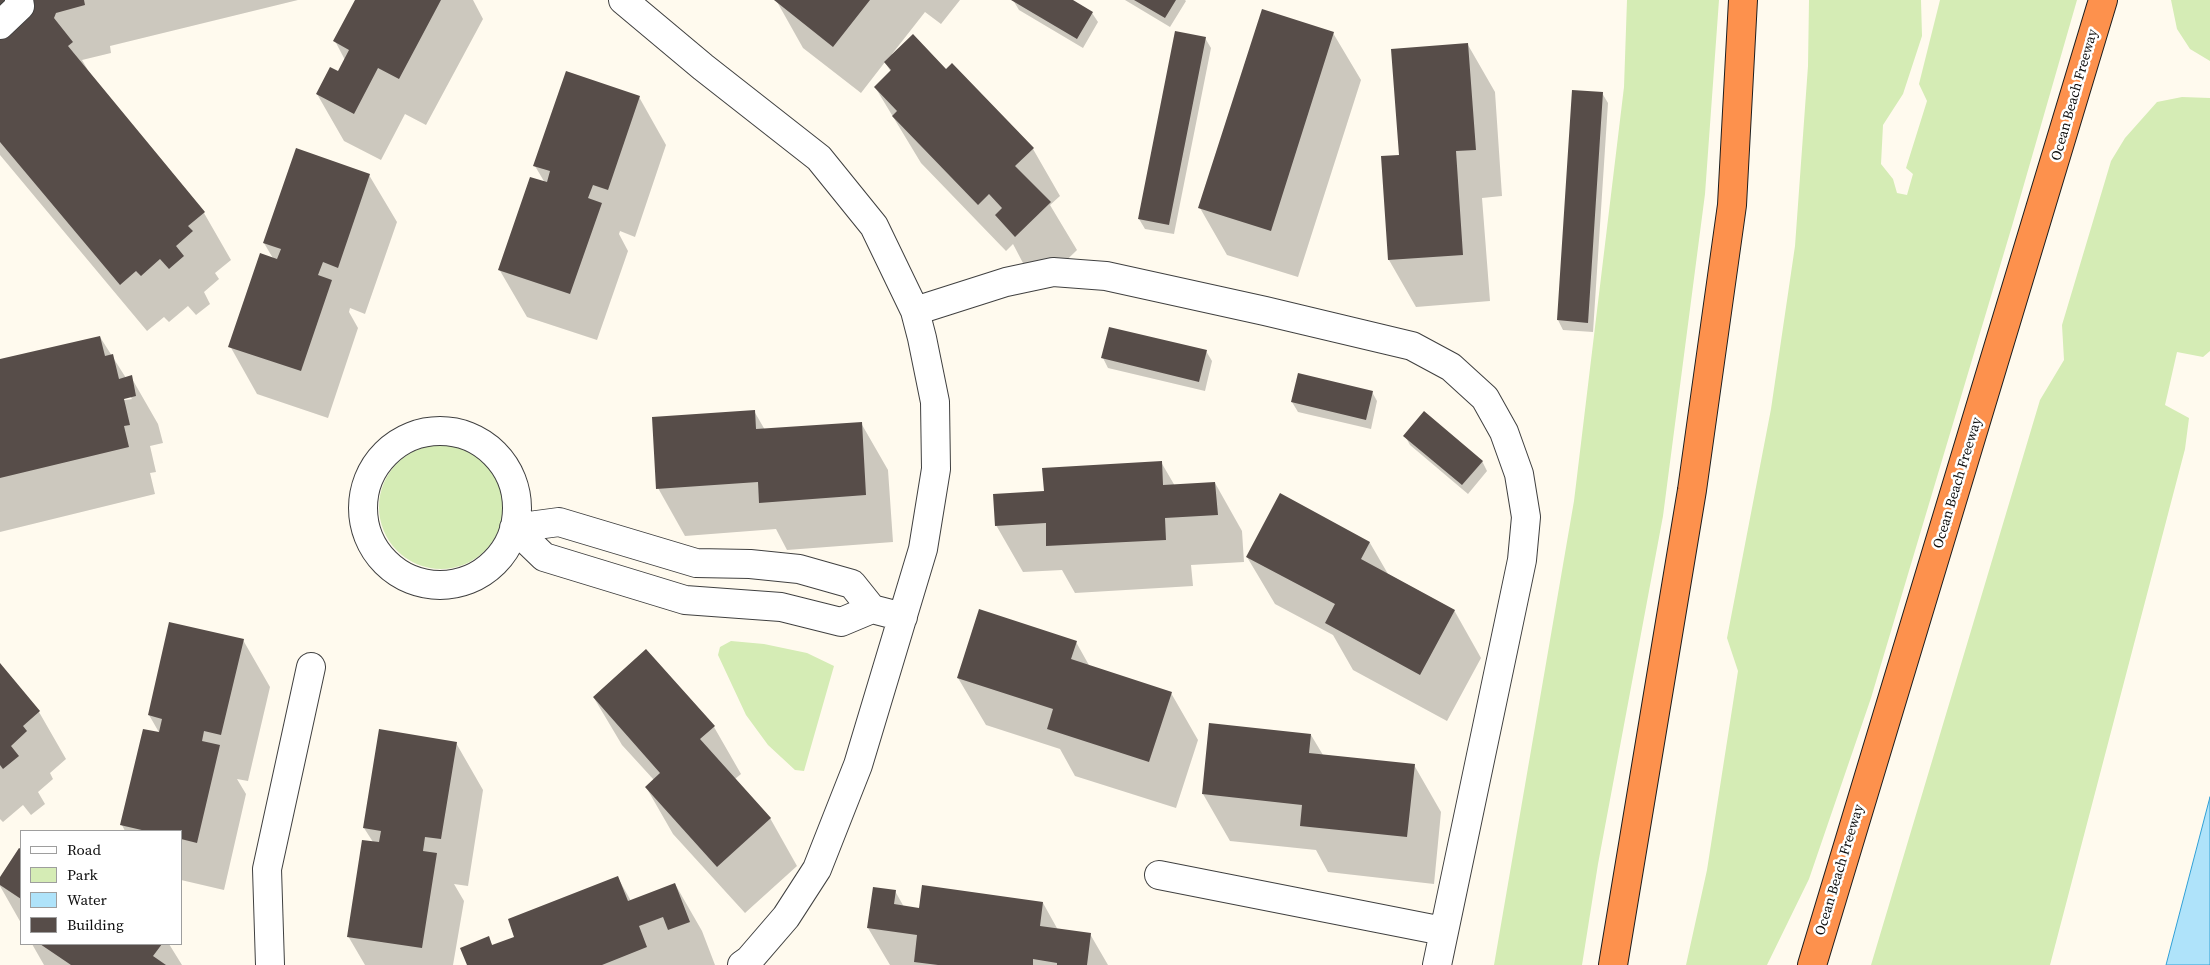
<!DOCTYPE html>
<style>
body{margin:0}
#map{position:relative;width:2210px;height:965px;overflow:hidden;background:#fffaee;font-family:"Source Serif 4",serif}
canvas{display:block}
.legend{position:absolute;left:20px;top:830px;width:162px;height:115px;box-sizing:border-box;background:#fff;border:1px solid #9e9e9e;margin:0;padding:6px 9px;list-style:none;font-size:15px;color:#0d0d0d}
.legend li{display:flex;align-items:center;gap:10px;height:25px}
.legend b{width:25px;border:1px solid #9e9e9e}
</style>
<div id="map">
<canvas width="2210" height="965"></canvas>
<ul class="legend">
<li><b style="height:6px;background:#fff"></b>Road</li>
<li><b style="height:14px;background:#d5ecb5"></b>Park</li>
<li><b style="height:14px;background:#afe3fa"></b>Water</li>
<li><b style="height:14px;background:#574d49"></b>Building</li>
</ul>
</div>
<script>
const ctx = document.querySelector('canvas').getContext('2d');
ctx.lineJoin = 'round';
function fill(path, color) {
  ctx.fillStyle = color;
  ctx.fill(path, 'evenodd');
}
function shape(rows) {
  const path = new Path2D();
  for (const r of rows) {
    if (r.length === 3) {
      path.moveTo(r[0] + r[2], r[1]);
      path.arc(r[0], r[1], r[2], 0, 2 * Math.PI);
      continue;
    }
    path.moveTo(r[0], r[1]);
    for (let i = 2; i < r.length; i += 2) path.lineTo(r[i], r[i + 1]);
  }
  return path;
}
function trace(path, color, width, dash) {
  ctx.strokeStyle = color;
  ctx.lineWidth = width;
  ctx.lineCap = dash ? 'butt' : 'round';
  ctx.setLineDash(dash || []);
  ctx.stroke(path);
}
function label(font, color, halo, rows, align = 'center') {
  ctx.font = font + ' "Source Serif 4",serif';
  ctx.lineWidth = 5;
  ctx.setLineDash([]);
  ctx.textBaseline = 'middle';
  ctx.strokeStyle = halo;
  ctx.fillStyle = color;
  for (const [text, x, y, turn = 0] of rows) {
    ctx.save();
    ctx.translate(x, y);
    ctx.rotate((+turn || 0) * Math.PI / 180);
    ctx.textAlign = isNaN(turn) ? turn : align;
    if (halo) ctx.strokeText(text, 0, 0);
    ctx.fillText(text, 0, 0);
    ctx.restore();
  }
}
fill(shape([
 [1627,0,1719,0,1705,194,1663,516,1598,864,1582,965,1494,965,1574,501,1624,87],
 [1809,0,1921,0,1922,36,1903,94,1883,125,1881,164,1893,179,1897,193,1907,195,1913,174,1906,168,1927,101,1919,84,1940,0,2077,0,2012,226,1871,698,1809,879,1767,965,1686,965,1707,870,1738,671,1727,638,1771,409,1795,246,1808,66],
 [2171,0,2210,0,2210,61,2190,49,2177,29],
 [2182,97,2210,98,2210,351,2203,357,2177,352,2165,405,2189,418,2185,449,2050,965,1871,965,2040,400,2064,360,2062,325,2111,161,2125,138,2157,102],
 [441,507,62],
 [731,641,764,644,807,653,834,666,804,771,795,770,768,745,746,715,718,655,720,647]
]), '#d5ecb5');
const water = shape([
 [2210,797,2210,965,2166,965,2210,797]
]);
fill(water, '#afe3fa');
trace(water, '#31a0d6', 1);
fill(shape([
 [0,0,298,0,110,46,111,53,82,60,92,77,204,213,231,260,215,273,219,279,204,292,210,304,196,315,188,306,169,322,164,317,147,331,0,155],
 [356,0,473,0,483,19,426,125,405,114,381,160,344,141,317,94,338,73,345,60,335,41],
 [776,0,960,0,941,24,925,12,892,54,946,70,1033,149,1060,196,1050,205,1077,250,1043,283,1023,263,1013,244,1006,251,921,163,875,87,891,72,885,62,861,93,803,48],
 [1013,0,1071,0,1092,13,1098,22,1083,48,1019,10],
 [1125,0,1185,0,1186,1,1170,27],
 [1333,33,1361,80,1298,277,1227,255,1200,208],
 [1205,38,1211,48,1174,234,1145,229,1139,219],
 [1468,45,1495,92,1502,196,1482,198,1490,301,1416,307,1389,260,1382,157,1400,156],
 [1573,92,1602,93,1608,103,1593,332,1563,330,1558,320],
 [639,97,666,145,635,237,620,231,619,234,628,251,597,340,527,317,499,269,545,183,535,166],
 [369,175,397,222,365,314,350,308,349,312,358,328,328,418,257,394,230,346,274,260,264,243],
 [100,337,126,378,131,377,158,424,163,443,150,446,156,472,150,473,155,494,0,532,0,361],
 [130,396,132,399,118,401],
 [1206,351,1212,361,1205,391,1108,368,1103,358],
 [1372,392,1377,401,1371,429,1298,412,1292,402],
 [754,411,765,430,861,423,888,470,893,542,787,550,776,529,685,536,658,488],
 [1405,436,1482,461,1487,471,1468,494,1410,445],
 [1161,462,1175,486,1215,483,1242,531,1244,562,1191,565,1193,586,1075,593,1062,570,1023,572,996,525,1045,492],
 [1281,495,1370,543,1388,574,1454,610,1481,658,1447,721,1353,670,1333,635,1275,604,1247,557],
 [243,640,270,687,248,781,237,779,246,794,224,890,181,880,181,831,125,831,122,825,160,734,149,715],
 [1076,642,1090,667,1171,693,1198,740,1176,808,1075,776,1060,749,986,725,958,678],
 [0,665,39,712,66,759,50,773,53,779,38,792,45,804,31,815,23,805,3,822,0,819],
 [594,698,714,727,741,774,735,779,770,818,797,866,745,913,673,834,646,787,654,780,622,745],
 [1311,735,1323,755,1414,765,1441,812,1434,884,1328,872,1316,850,1230,841,1203,794],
 [456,743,483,790,468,886,454,884,464,901,453,965,365,965,348,936,373,842,364,828],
 [20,849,21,850,21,923,0,886,0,880],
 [618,878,631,901,675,884,702,931,715,965,469,965,488,938,493,946,516,937],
 [895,891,904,907,920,909,1043,903,1058,930,1090,934,1108,965,890,965,868,928],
 [32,944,169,944,182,965,44,965]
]), '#0003');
fill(shape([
 [0,0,84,0,85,5,56,13,54,18,73,42,68,46,205,212,188,226,193,231,176,246,184,256,169,269,160,259,141,276,136,271,120,285,0,142],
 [355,0,441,0,399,79,378,68,354,114,316,94,330,67,338,71,349,50,333,41],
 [774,0,870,0,833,47],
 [1011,0,1073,0,1093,12,1077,39],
 [1134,0,1176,0,1165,18],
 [1262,9,1334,32,1271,231,1198,208],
 [1175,31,1206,37,1169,225,1138,219],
 [913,34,946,69,952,63,1034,148,1015,166,1051,202,1015,237,995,215,1002,208,989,194,978,205,892,116,897,111,874,87,891,70,884,62],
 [1468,43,1476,150,1456,151,1463,255,1388,260,1381,156,1399,155,1391,49],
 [566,71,640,96,608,190,593,185,588,198,602,203,570,294,498,270,530,177,547,182,550,171,533,166],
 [1572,90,1603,92,1588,323,1557,320],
 [296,148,370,174,338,268,323,262,318,275,332,280,301,371,228,347,260,253,277,259,281,249,263,243],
 [1109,327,1207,350,1199,382,1101,358],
 [100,336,105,356,113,354,119,379,132,375,136,396,124,399,130,425,124,426,129,447,0,478,0,359],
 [1298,373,1373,391,1366,420,1291,402],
 [755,410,756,429,862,422,866,495,759,503,758,482,656,489,652,417],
 [1424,411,1483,461,1462,485,1403,436],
 [1162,461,1163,485,1215,482,1218,515,1165,518,1166,540,1046,546,1046,523,995,526,993,494,1044,491,1042,468],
 [1280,493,1370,542,1361,559,1455,610,1420,675,1325,623,1335,604,1246,557],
 [979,609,1077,641,1071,659,1172,692,1149,762,1047,729,1053,709,957,678],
 [169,622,244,639,221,735,204,731,202,741,220,745,197,843,181,839,181,831,146,831,120,825,143,729,159,732,162,719,148,715],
 [646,649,715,726,700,739,771,818,717,867,645,787,660,773,593,697],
 [0,663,40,711,23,726,27,731,11,746,19,756,3,769,0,765],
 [1209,723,1311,734,1309,753,1415,764,1407,837,1300,826,1302,805,1202,794],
 [379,729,457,742,441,839,425,837,423,851,437,853,422,948,347,937,362,840,379,842,381,831,363,828],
 [19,848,21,849,21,899,0,885,0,877],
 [618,876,628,901,675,883,690,922,668,930,663,917,639,926,647,947,602,965,467,965,460,948,489,936,492,945,514,937,508,919],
 [922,885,1043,902,1040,926,1091,933,1087,965,1057,965,1057,963,1033,959,1033,965,938,965,914,962,917,935,867,928,873,887,896,890,894,904,919,908],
 [40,944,162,944,153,956,166,965,71,965]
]), '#574d49');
const minor = shape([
 [623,0,703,67,819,158,874,226,915,311,922,338,935,402,936,469,923,549,858,765,817,869,786,917,749,960,742,965],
 [0,25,20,6,19,0],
 [915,311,1006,282,1053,272,1106,276,1265,311,1412,346,1451,367,1485,398,1504,432,1519,474,1526,517,1522,560,1437,965],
 [440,508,77],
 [514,528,544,557,685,600,781,607,841,622,872,609,903,617],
 [514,528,559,522,696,563,750,564,799,569,852,584,872,609],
 [1159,875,1443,931],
 [270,965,267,869,311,667]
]);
const highway = shape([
 [1613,965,1692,490,1732,205,1743,0],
 [1812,965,2103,0]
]);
trace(minor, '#404040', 30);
trace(highway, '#1e1e1e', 30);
trace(minor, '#fff', 28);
trace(highway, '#fd914d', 28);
label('14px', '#0d0d0d', '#fff', [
 ["Ocean Beach Freeway",2075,95,-74],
 ["Ocean Beach Freeway",1958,483,-73],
 ["Ocean Beach Freeway",1840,870,-73]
]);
</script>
